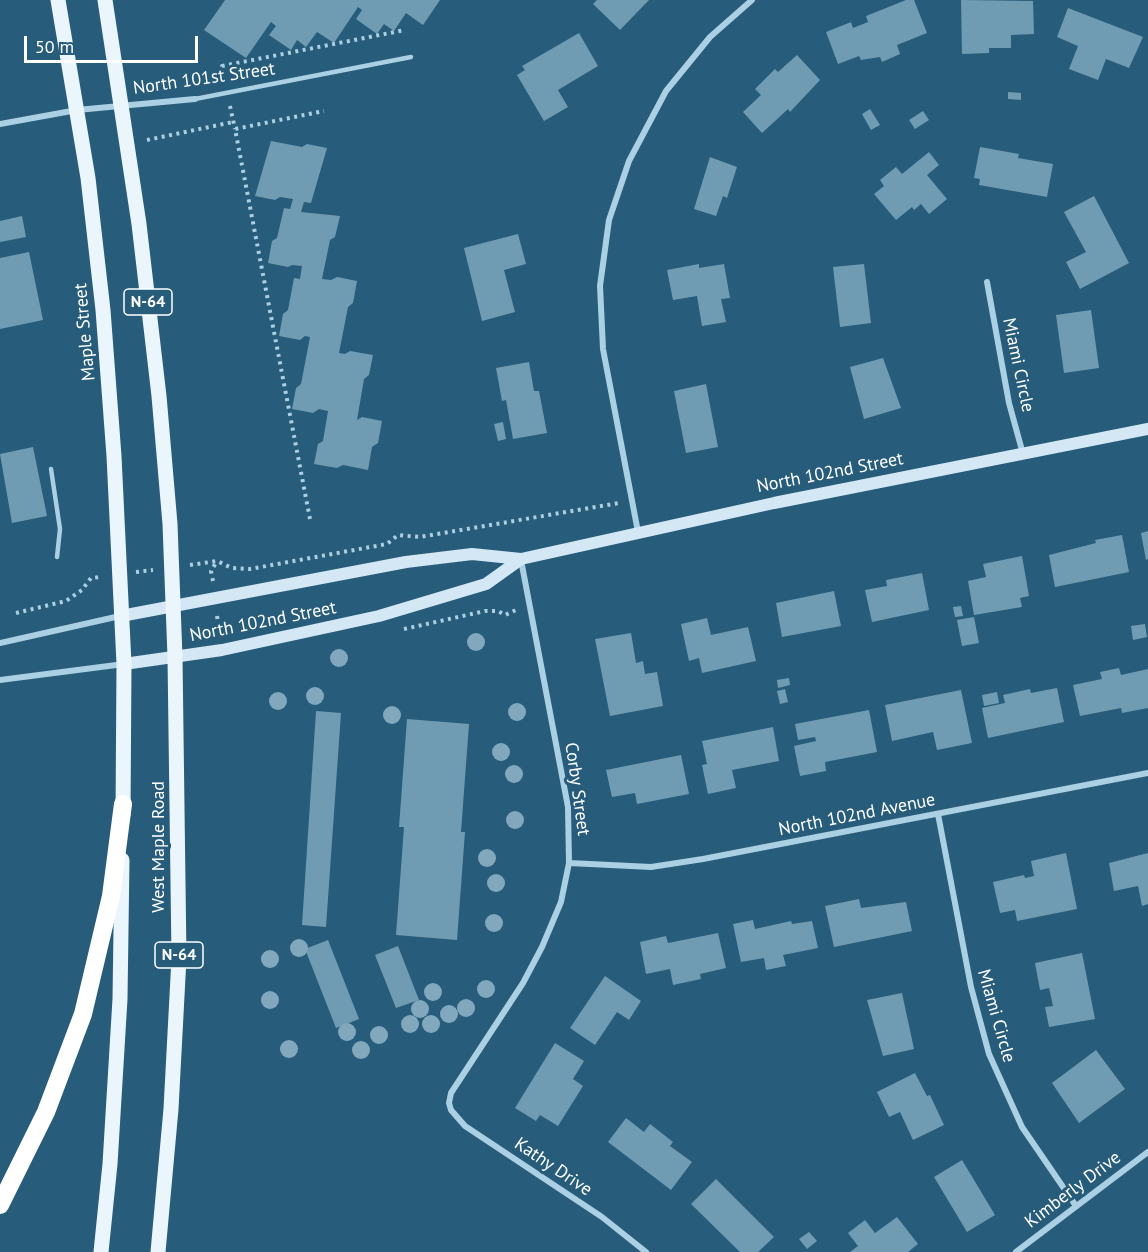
<!DOCTYPE html>
<style>
body{margin:0}
#map{position:relative;width:1148px;height:1252px;overflow:hidden;background:#275c7a;font-family:"PT Sans",sans-serif}
canvas{display:block}
.scale{position:absolute;left:24px;top:36px;width:174px;height:27px;box-sizing:border-box;border:3px solid #fff;border-top:0;padding-left:8px;font-size:18px;line-height:21px;white-space:nowrap;color:#fff;-webkit-text-stroke:4px #275c7a;paint-order:stroke}
</style>
<div id="map">
<canvas width="1148" height="1252"></canvas>
<div class="scale">50 m</div>
</div>
<script>
const ctx = document.querySelector('canvas').getContext('2d');
ctx.lineJoin = 'round';
function fill(path, color) {
  ctx.fillStyle = color;
  ctx.fill(path, 'evenodd');
}
function shape(rows) {
  const path = new Path2D();
  for (const r of rows) {
    path.moveTo(r[0], r[1]);
    for (let i = 2; i < r.length; i += 2) path.lineTo(r[i], r[i + 1]);
  }
  return path;
}
function trace(path, color, width, dash) {
  ctx.strokeStyle = color;
  ctx.lineWidth = width;
  ctx.lineCap = dash ? 'butt' : 'round';
  ctx.setLineDash(dash || []);
  ctx.stroke(path);
}
function label(font, color, halo, rows, align = 'center') {
  ctx.font = font + ' "PT Sans",sans-serif';
  ctx.lineWidth = 6;
  ctx.setLineDash([]);
  ctx.textBaseline = 'middle';
  ctx.strokeStyle = halo;
  ctx.fillStyle = color;
  for (const [text, x, y, turn = 0] of rows) {
    ctx.save();
    ctx.translate(x, y);
    ctx.rotate((+turn || 0) * Math.PI / 180);
    ctx.textAlign = isNaN(turn) ? turn : align;
    if (halo) ctx.strokeText(text, 0, 0);
    ctx.fillText(text, 0, 0);
    ctx.restore();
  }
}
fill(shape([
 [225,0,440,0,423,25,406,13,394,31,384,24,377,34,356,19,362,10,358,7,334,43,317,32,306,47,297,40,291,50,269,35,276,26,271,22,246,58,204,30],
 [597,0,649,0,620,30,593,4],
 [906,0,914,0,927,33,897,45,900,54,882,62,880,57,861,60,859,56,838,64,826,32,851,22,853,28,868,22,866,16],
 [961,0,1033,1,1034,34,1011,35,1011,48,989,48,989,53,962,54],
 [1068,8,1143,37,1129,68,1106,59,1098,80,1069,69,1078,46,1057,37],
 [579,33,598,66,558,90,568,107,544,121,517,75,525,70,522,66],
 [797,55,820,80,790,112,788,109,762,133,743,112,761,95,755,89,775,69,778,72],
 [1008,92,1021,93,1021,100,1008,99],
 [870,109,880,125,871,130,862,114],
 [923,111,929,120,915,129,909,120],
 [271,141,302,147,307,144,327,148,311,203,304,202,301,212,340,216,335,237,330,240,322,279,331,280,337,277,357,281,353,303,348,307,339,353,345,354,350,351,373,355,369,375,364,379,357,420,362,417,382,421,378,443,372,447,368,470,343,465,337,468,314,464,318,444,323,441,328,411,319,409,313,413,292,409,296,388,301,384,310,337,305,336,300,340,279,336,283,314,288,310,294,278,300,279,302,266,292,265,288,267,268,263,272,241,277,238,284,208,290,209,293,199,280,197,275,200,255,196],
 [980,147,1019,154,1018,158,1053,164,1047,197,979,185,980,179,974,178],
 [929,152,939,165,927,175,947,199,929,214,921,204,914,210,912,207,896,220,874,194,884,186,880,180,896,167,902,174],
 [710,157,737,167,727,198,723,196,716,216,694,209],
 [1094,196,1129,263,1080,289,1066,262,1086,252,1064,212],
 [22,216,26,237,0,242,0,221],
 [518,234,526,264,504,270,515,312,482,321,464,248],
 [29,252,43,320,0,329,0,258],
 [699,264,699,268,724,264,730,298,721,299,726,322,702,326,697,296,673,300,667,270],
 [864,264,871,323,840,327,833,267],
 [1091,310,1099,368,1064,373,1056,315],
 [883,358,901,408,864,419,850,367],
 [529,362,534,391,539,391,547,433,513,439,506,400,502,401,496,368],
 [706,384,718,447,686,453,674,391],
 [503,422,506,439,498,441,494,424],
 [33,447,47,516,12,523,0,454],
 [1148,531,1148,559,1146,560,1141,533],
 [1122,535,1129,572,1055,587,1049,555,1096,543,1095,540],
 [1022,556,1029,596,1020,598,1022,607,974,615,968,581,986,577,983,564],
 [922,573,929,610,872,622,865,590,887,586,886,580],
 [834,591,841,626,782,637,776,603],
 [961,606,963,616,955,617,953,607],
 [974,617,979,643,962,646,957,620],
 [707,618,711,635,748,627,756,661,702,673,699,658,689,661,681,624],
 [1145,624,1147,637,1133,640,1131,626],
 [631,633,636,663,643,661,645,674,657,672,663,706,610,716,595,639],
 [1119,668,1121,675,1148,669,1148,708,1122,713,1121,708,1080,716,1073,685,1102,679,1100,672],
 [789,678,790,685,778,688,777,680],
 [1057,688,1064,722,988,738,982,708,1005,703,1003,695,1030,689,1031,693],
 [785,689,788,702,780,704,777,691],
 [961,690,972,743,937,750,933,732,892,741,885,705],
 [997,692,999,703,984,706,982,695],
 [869,710,877,752,825,762,826,771,800,776,794,746,816,741,815,737,798,740,795,724],
 [316,711,341,713,326,927,302,925],
 [407,719,469,724,461,832,465,832,457,940,396,935,404,827,399,827],
 [773,727,779,761,732,770,736,788,708,794,702,765,707,764,702,741],
 [681,755,689,794,637,804,635,793,612,797,606,770],
 [1066,853,1077,909,1017,921,1015,910,1000,913,993,882,1024,875,1025,878,1034,876,1031,861],
 [1148,853,1148,904,1142,906,1138,886,1114,891,1109,863],
 [859,899,861,908,906,902,912,931,834,947,825,906],
 [753,920,755,929,791,921,792,924,812,921,818,948,783,955,786,966,766,970,764,958,741,962,733,924],
 [718,933,726,968,700,974,701,979,673,985,670,969,646,974,640,942,666,936,668,943],
 [328,940,359,1019,336,1028,305,949],
 [398,946,419,1000,396,1008,375,955],
 [1082,953,1095,1019,1049,1027,1045,1007,1053,1006,1049,988,1040,990,1035,963],
 [605,976,641,1001,629,1020,617,1012,595,1045,570,1028],
 [902,993,914,1049,883,1056,867,1000],
 [555,1043,584,1061,573,1079,583,1086,558,1126,540,1115,536,1121,515,1108],
 [1096,1050,1125,1089,1079,1123,1052,1083],
 [915,1073,927,1096,930,1095,944,1125,913,1140,900,1112,889,1117,877,1092],
 [626,1118,644,1132,650,1124,673,1142,670,1146,692,1162,671,1190,608,1142],
 [962,1160,995,1215,967,1232,934,1177],
 [716,1179,774,1237,758,1252,740,1252,691,1204],
 [897,1217,918,1244,908,1252,850,1252,858,1246,848,1233,865,1220,875,1233],
 [809,1232,817,1241,807,1249,799,1239]
]), '#709cb3');
trace(shape([
 [225,81,222,66,405,30],
 [230,106,235,129],
 [147,140,233,122],
 [310,519,235,129,324,111],
 [190,565,217,561,232,568,250,569,387,544,398,535,420,537,619,503],
 [136,572,153,570],
 [213,581,211,571,217,561],
 [16,613,66,601,82,590,91,578,102,577],
 [217,616,220,635],
 [404,629,485,611,498,611,505,615,518,609]
]), '#abcfe3', 4, [3, 4.5]);
trace(shape([
 [195,99,411,57],
 [51,469,60,529,57,557]
]), '#abcfe3', 4.5);
trace(shape([
 [0,124,77,110,195,99],
 [987,282,1009,403,1023,454],
 [638,532,603,349,600,286,609,220,629,161,666,91,710,37,752,0],
 [521,560,568,807,569,863,561,902,542,947,523,983,451,1093,449,1103,451,1110,465,1126,602,1217,646,1252],
 [0,643,120,616],
 [0,680,124,664],
 [938,814,971,987,989,1054,1022,1127,1076,1206],
 [569,863,651,867,703,859,1148,773],
 [1016,1252,1148,1152]
]), '#abcfe3', 6);
trace(shape([
 [121,616,406,562,472,554,521,559,774,503,1148,429],
 [124,664,222,650,379,616,486,584,521,559]
]), '#d3e8f4', 12);
trace(shape([
 [58,0,88,178,103,310,114,456,124,664,123,815],
 [105,0,139,224,159,396,170,524,175,657,179,958,171,1109,158,1252],
 [101,1252,110,1164,120,999,122,860]
]), '#eaf5fc', 15);
trace(shape([
 [0,1205,46,1112,83,1014,111,896,123,804]
]), '#fff', 18);
ctx.fillStyle = '#82a8bd';
for (const [x, y] of [
 [476,642],
 [339,658],
 [315,696],
 [278,701],
 [517,712],
 [392,715],
 [501,752],
 [514,774],
 [515,820],
 [487,858],
 [496,883],
 [494,923],
 [299,948],
 [270,959],
 [486,989],
 [433,992],
 [270,1000],
 [466,1008],
 [420,1009],
 [449,1014],
 [410,1024],
 [431,1024],
 [347,1032],
 [379,1035],
 [289,1049],
 [361,1050]
]) {
  ctx.beginPath();
  ctx.arc(x, y, 9, 0, 2 * Math.PI);
  ctx.fill();
}
for (const [x, y, w] of [
 [148,302,48],
 [179,955,48]
]) {
  const box = new Path2D();
  box.roundRect(x - w / 2, y - 13, w, 26, 4.5);
  ctx.fillStyle = '#275c7a';
  ctx.fill(box);
  trace(box, '#fff', 1.5);
}
label('bold 16px', '#fff', null, [
 ["N-64",148,302],
 ["N-64",179,955]
]);
label('18px', '#fff', '#275c7a', [
 ["North 101st Street",204,79,-8],
 ["Maple Street",85,332,-95],
 ["Miami Circle",1018,365,78],
 ["North 102nd Street",830,473,-11],
 ["North 102nd Street",263,622,-11],
 ["Corby Street",577,789,82],
 ["North 102nd Avenue",857,815,-11],
 ["West Maple Road",159,847,-90],
 ["Miami Circle",996,1016,74],
 ["Kathy Drive",553,1167,34],
 ["Kimberly Drive",1073,1190,-37]
]);
</script>
